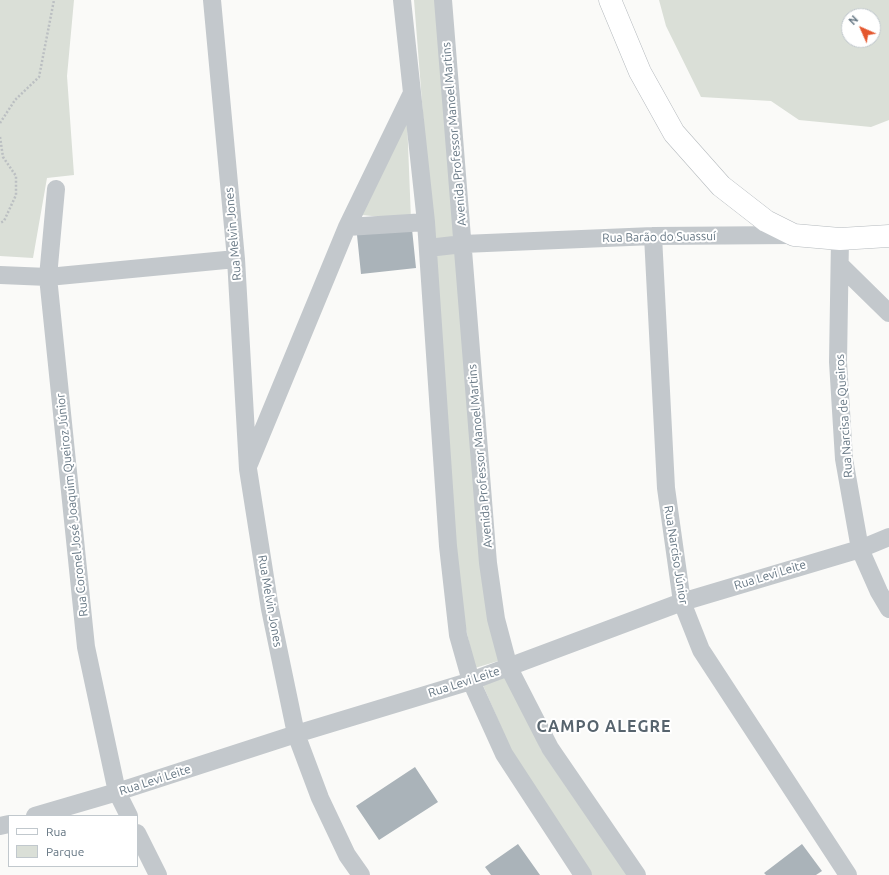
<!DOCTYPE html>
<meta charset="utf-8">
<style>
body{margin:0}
#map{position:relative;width:889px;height:875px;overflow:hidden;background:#fafaf8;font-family:Ubuntu,sans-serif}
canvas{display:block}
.legend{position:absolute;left:8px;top:815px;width:130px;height:52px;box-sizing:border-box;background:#fff;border:1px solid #c1c8cd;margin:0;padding:5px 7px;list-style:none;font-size:12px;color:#657683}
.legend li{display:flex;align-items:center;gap:8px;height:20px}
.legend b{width:20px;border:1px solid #c1c8cd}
.north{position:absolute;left:841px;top:8px;width:40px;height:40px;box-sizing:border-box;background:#fff;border:1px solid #c1c8cd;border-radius:50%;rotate:315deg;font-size:11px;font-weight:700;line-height:16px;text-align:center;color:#657683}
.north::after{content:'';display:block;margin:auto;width:14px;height:18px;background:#e4572e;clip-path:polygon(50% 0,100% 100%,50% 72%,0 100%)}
</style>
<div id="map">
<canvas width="889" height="875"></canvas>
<ul class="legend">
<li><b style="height:5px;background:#fff"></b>Rua</li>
<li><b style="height:11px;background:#dadfd7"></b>Parque</li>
</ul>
<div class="north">N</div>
</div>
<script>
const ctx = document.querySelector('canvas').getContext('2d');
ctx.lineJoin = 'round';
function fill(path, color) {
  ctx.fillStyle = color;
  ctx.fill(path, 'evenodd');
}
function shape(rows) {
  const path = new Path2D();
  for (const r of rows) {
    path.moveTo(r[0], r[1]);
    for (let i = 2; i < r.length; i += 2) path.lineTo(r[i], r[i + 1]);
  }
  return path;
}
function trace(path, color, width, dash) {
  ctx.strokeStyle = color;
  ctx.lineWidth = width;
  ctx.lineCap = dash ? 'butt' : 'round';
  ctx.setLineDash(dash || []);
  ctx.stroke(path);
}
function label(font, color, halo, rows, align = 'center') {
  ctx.font = font + ' Ubuntu,sans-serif';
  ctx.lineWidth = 4;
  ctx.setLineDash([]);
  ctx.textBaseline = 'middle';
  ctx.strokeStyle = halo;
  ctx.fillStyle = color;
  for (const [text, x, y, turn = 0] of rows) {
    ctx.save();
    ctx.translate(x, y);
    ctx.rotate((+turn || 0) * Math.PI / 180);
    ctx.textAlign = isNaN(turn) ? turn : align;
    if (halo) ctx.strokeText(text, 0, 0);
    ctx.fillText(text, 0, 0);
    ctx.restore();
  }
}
fill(shape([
 [0,0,74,0,67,76,74,175,47,178,33,258,0,256],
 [414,0,437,0,460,241,433,242],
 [659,0,889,0,889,120,871,127,799,120,771,101,701,97,666,26],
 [849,16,873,16,873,40,849,40],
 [407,119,411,220,362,215],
 [455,251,505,659,475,668,456,586,428,252],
 [508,674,541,750,627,875,588,875,515,759,482,683]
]), '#dadfd7');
fill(shape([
 [412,229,416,268,361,274,357,235],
 [415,767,438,802,379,840,356,806],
 [518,844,540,875,491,875,485,867],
 [802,844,822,871,816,875,766,875,764,873]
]), '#aab3b9');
const major = shape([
 [610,0,640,72,674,133,721,186,766,221,794,235,840,239,889,236]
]);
trace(major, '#b5babe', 23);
trace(shape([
 [0,123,15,100,39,77,54,0],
 [0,137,3,157,16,176,16,195,4,221,0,223]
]), '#bbbfc2', 2.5, [2, 2]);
trace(shape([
 [212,0,236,259,248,469,270,609,296,734,320,798,347,855,361,875],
 [402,0,426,222,448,546,458,635,471,681,504,754,583,875],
 [443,0,488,563,496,619,509,668,550,748,637,875],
 [56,189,48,277,86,647,117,792,129,816],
 [347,227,426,222],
 [653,236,666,488,682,602,701,650,848,875],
 [840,239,838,362,844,459,860,549,879,592,889,609],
 [428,248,463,244,653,236,793,235],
 [840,265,889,313],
 [0,275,48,277,236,259],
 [249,464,347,227,412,93],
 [35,816,117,792,296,734,471,681,682,602,860,549,889,537],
 [0,826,9,824],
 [137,833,158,875]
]), '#c3c8cc', 18);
trace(major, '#fff', 22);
label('12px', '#657683', '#fff', [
 ["Avenida Professor Manoel Martins",454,134,-95],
 ["Rua Melvin Jones",233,234,-95],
 ["Rua Barão do Suassuí",659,237,-1],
 ["Rua Narcisa de Queiros",844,416,-94],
 ["Avenida Professor Manoel Martins",480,456,-95],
 ["Rua Coronel José Joaquim Queiroz Júnior",72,505,-96],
 ["Rua Narciso Júnior",676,555,81],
 ["Rua Levi Leite",770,575,-17],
 ["Rua Melvin Jones",270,601,80],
 ["Rua Levi Leite",464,682,-18],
 ["Rua Levi Leite",155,780,-18]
]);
ctx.letterSpacing = '1px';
label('bold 16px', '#57646e', '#fff', [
 ["CAMPO ALEGRE",604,727]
]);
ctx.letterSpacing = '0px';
</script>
